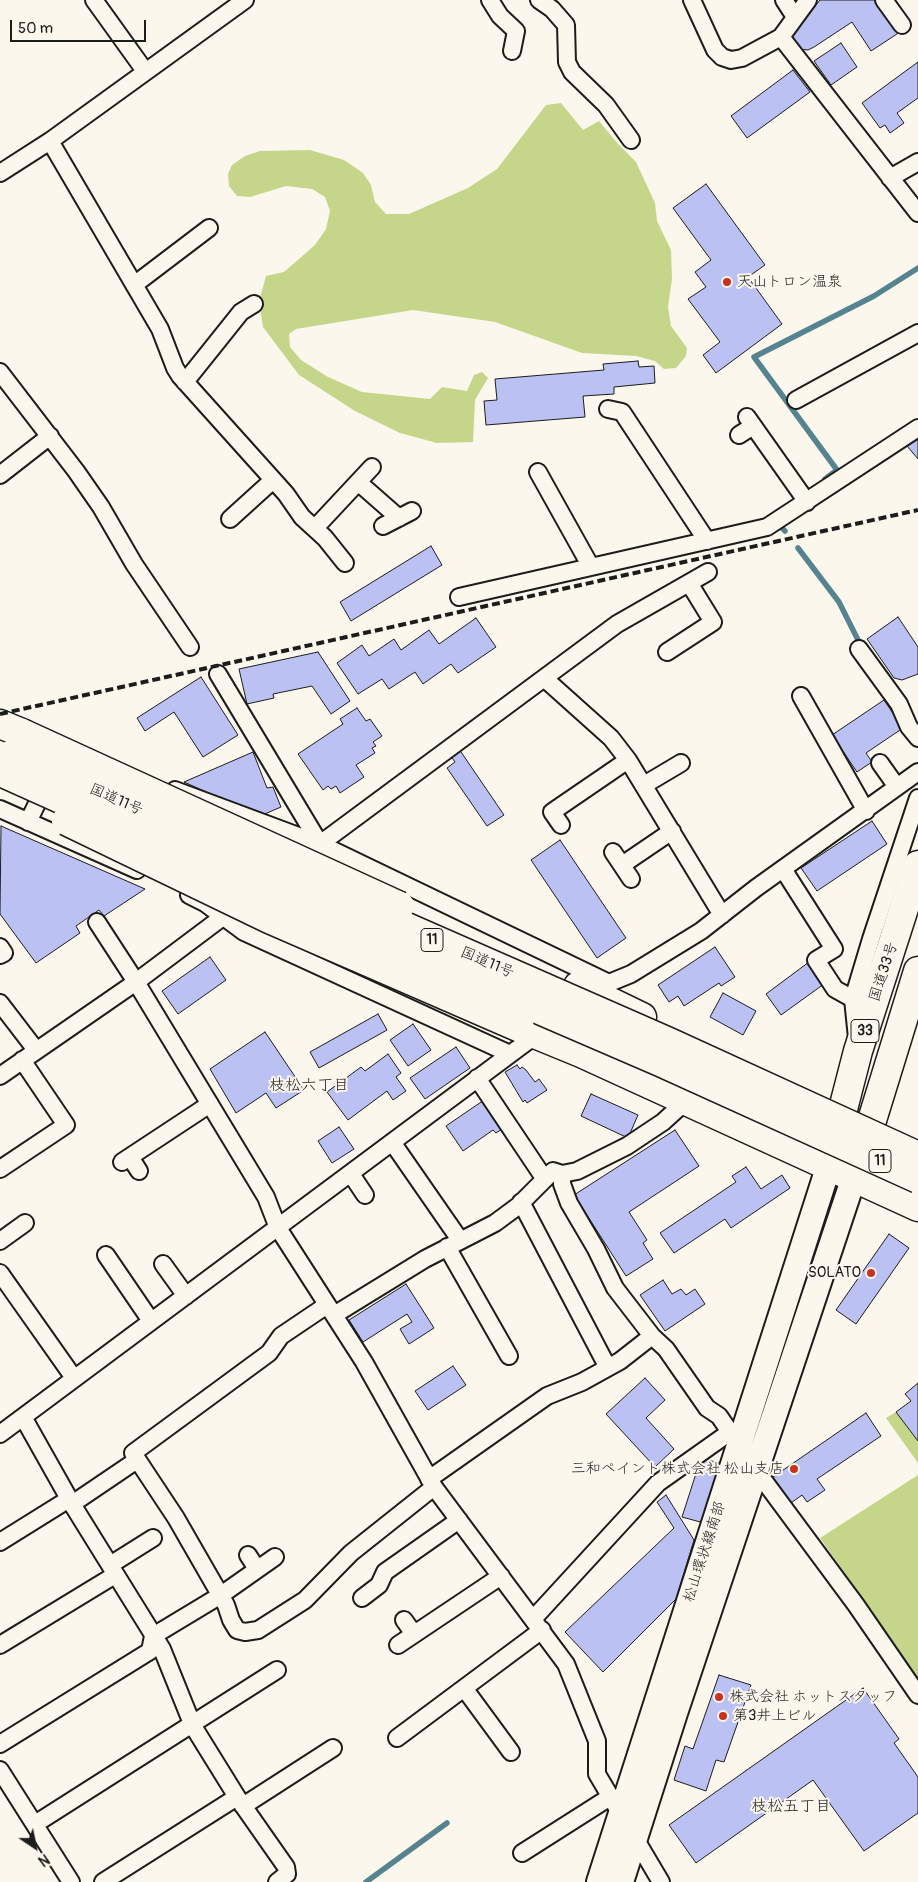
<!DOCTYPE html>
<meta charset="utf-8">
<style>
body{margin:0}
#map{position:relative;width:918px;height:1882px;overflow:hidden;background:#fbf7ec;font-family:Pangolin,sans-serif}
canvas{display:block}
.north{position:absolute;left:10px;top:1822px;width:50px;height:50px;-webkit-text-stroke:4px #fbf7ec;paint-order:stroke;rotate:146deg;font-size:14px;font-weight:700;line-height:20px;text-align:center;color:#1c1c1c}
.north::after{content:'';display:block;margin:auto;width:18px;height:22px;background:#1c1c1c;clip-path:polygon(50% 0,100% 100%,50% 72%,0 100%)}
.scale{position:absolute;left:10px;top:20px;width:136px;height:22px;box-sizing:border-box;border:2px solid #1c1c1c;border-top:0;padding-left:6px;font-size:15px;line-height:18px;white-space:nowrap;color:#1c1c1c;-webkit-text-stroke:4px #fbf7ec;paint-order:stroke}
</style>
<div id="map">
<canvas width="918" height="1882"></canvas>
<div class="north">N</div>
<div class="scale">50 m</div>
</div>
<script>
const ctx = document.querySelector('canvas').getContext('2d');
ctx.lineJoin = 'round';
function fill(path, color) {
  ctx.fillStyle = color;
  ctx.fill(path, 'evenodd');
}
function shape(rows) {
  const path = new Path2D();
  for (const r of rows) {
    path.moveTo(r[0], r[1]);
    for (let i = 2; i < r.length; i += 2) path.lineTo(r[i], r[i + 1]);
  }
  return path;
}
function trace(path, color, width, dash) {
  ctx.strokeStyle = color;
  ctx.lineWidth = width;
  ctx.lineCap = dash ? 'butt' : 'round';
  ctx.setLineDash(dash || []);
  ctx.stroke(path);
}
function label(font, color, halo, rows, align = 'center') {
  ctx.font = font + ' Pangolin,"Klee One",sans-serif';
  ctx.lineWidth = 4;
  ctx.setLineDash([]);
  ctx.textBaseline = 'middle';
  ctx.strokeStyle = halo;
  ctx.fillStyle = color;
  for (const [text, x, y, turn = 0] of rows) {
    ctx.save();
    ctx.translate(x, y);
    ctx.rotate((+turn || 0) * Math.PI / 180);
    ctx.textAlign = isNaN(turn) ? turn : align;
    if (halo) ctx.strokeText(text, 0, 0);
    ctx.fillText(text, 0, 0);
    ctx.restore();
  }
}
fill(shape([
 [561,103,583,130,599,121,618,144,636,162,655,203,657,221,671,250,672,279,668,307,671,326,687,348,686,356,676,368,664,369,655,361,636,356,582,353,495,322,413,310,296,329,289,334,290,347,301,360,328,377,362,392,430,399,442,387,467,391,474,375,482,372,488,378,475,400,473,442,437,443,400,433,355,411,299,375,263,327,259,302,266,276,284,272,315,245,326,229,330,211,325,197,312,189,286,186,250,197,237,196,229,186,228,174,232,165,245,156,260,151,310,150,344,160,363,173,371,185,375,202,386,214,409,214,468,188,497,169,546,105],
 [896,1412,918,1441,918,1463,886,1418],
 [918,1475,918,1678,820,1538]
]), '#c5d68b');
trace(shape([
 [825,479,837,470,754,357,874,296,918,268],
 [780,526,785,531],
 [798,548,839,602,862,648],
 [366,1882,447,1823]
]), '#568390', 5.5);
const building = shape([
 [820,0,877,0,900,32,871,51,852,22,814,47,808,50,798,49,792,39,793,33,820,0],
 [841,43,857,67,831,85,814,61,841,43],
 [918,62,918,98,897,113,904,123,890,133,885,125,880,128,862,103,918,62],
 [793,70,810,92,747,138,731,116,793,70],
 [706,184,765,265,748,277,782,324,716,373,703,355,720,342,688,299,706,287,695,272,711,260,673,208,706,184],
 [638,361,639,367,654,366,655,383,614,387,614,394,583,396,585,417,486,425,484,401,497,400,495,379,604,370,603,364,638,361],
 [918,439,918,459,907,446,918,439],
 [431,546,442,565,351,621,340,602,431,546],
 [898,617,918,647,918,674,902,680,894,678,867,639,898,617],
 [476,618,496,647,458,673,451,664,423,684,415,672,389,689,382,679,358,694,337,663,362,645,369,656,394,639,401,650,429,630,439,644,476,618],
 [318,652,350,701,331,714,312,686,273,694,274,698,247,704,239,669,318,652],
 [201,677,238,735,203,757,174,712,145,731,137,718,201,677],
 [884,700,903,728,866,753,872,762,857,772,832,735,884,700],
 [357,708,366,721,370,719,382,736,373,742,376,746,372,748,375,753,356,765,364,777,340,793,336,786,331,789,328,786,323,790,298,754,343,724,340,719,357,708],
 [459,749,504,815,487,826,447,768,455,762,450,755,459,749],
 [253,752,267,788,273,787,281,807,260,816,184,782,253,752],
 [872,821,887,844,817,891,801,868,872,821],
 [1,826,145,889,104,916,99,910,76,926,80,933,36,963,0,914,1,826],
 [560,840,626,938,597,958,531,860,560,840],
 [715,947,735,977,721,986,719,983,684,1006,678,996,669,1002,658,985,715,947],
 [210,957,226,980,178,1014,162,991,210,957],
 [809,962,824,984,781,1015,766,994,809,962],
 [723,993,756,1011,743,1035,710,1017,723,993],
 [378,1014,387,1030,319,1068,310,1052,378,1014],
 [413,1024,431,1050,408,1066,390,1040,413,1024],
 [265,1032,304,1090,276,1108,266,1093,236,1113,210,1069,265,1032],
 [456,1047,470,1068,425,1099,410,1078,456,1047],
 [388,1054,401,1073,396,1077,406,1091,393,1100,387,1091,348,1120,327,1092,361,1067,365,1071,388,1054],
 [517,1065,520,1069,522,1067,526,1070,535,1082,539,1079,547,1090,527,1103,525,1100,523,1102,505,1072,517,1065],
 [591,1094,638,1115,628,1138,581,1116,591,1094],
 [487,1098,507,1126,496,1133,493,1130,463,1151,446,1126,487,1098],
 [339,1127,354,1149,332,1163,318,1141,339,1127],
 [675,1130,699,1166,629,1212,647,1240,643,1243,653,1259,626,1276,574,1195,675,1130],
 [746,1167,761,1189,782,1175,790,1188,731,1228,725,1219,674,1253,660,1233,736,1182,732,1176,746,1167],
 [889,1234,909,1248,856,1324,836,1310,889,1234],
 [663,1280,672,1294,681,1289,686,1295,695,1289,705,1304,665,1331,640,1295,663,1280],
 [406,1284,434,1328,409,1344,400,1329,412,1322,407,1314,363,1342,349,1320,406,1284],
 [453,1366,466,1385,428,1410,415,1391,453,1366],
 [645,1378,665,1400,646,1418,674,1449,655,1467,606,1414,645,1378],
 [918,1383,918,1441,896,1412,911,1401,905,1394,918,1383],
 [866,1413,881,1436,817,1479,825,1490,807,1502,802,1495,791,1503,773,1477,866,1413],
 [701,1458,723,1464,704,1523,682,1517,701,1458],
 [666,1495,694,1540,676,1599,603,1672,565,1632,674,1528,657,1502,666,1495],
 [719,1675,751,1685,724,1762,716,1760,706,1791,674,1780,685,1746,693,1749,719,1675],
 [863,1688,899,1739,894,1743,918,1777,918,1813,864,1851,813,1780,696,1863,669,1825,863,1688]
]);
fill(building, '#bcc1f3');
trace(building, '#1c1c1c', 1);
const street = shape([
 [94,0,145,71],
 [490,0,500,16,516,31,512,51],
 [539,0,552,9,566,25,567,62,572,72,606,105,631,140],
 [692,0,715,50,722,57,731,60,742,58,781,37,918,213],
 [784,0,795,17],
 [884,0,902,25],
 [781,37,808,0],
 [50,141,160,329,175,368,180,376,286,494,302,517,325,538,345,563],
 [0,173,50,141,245,0],
 [890,178,918,162],
 [134,285,209,228],
 [0,372,76,471,101,507,134,564,190,647],
 [185,382,241,312,254,304],
 [796,400,918,333],
 [608,409,622,412,707,541],
 [747,417,807,502],
 [739,435,753,426],
 [538,472,591,567],
 [0,475,50,436],
 [358,482,399,518],
 [230,519,273,480],
 [383,526,412,511],
 [315,528,372,467],
 [459,597,767,527,918,428],
 [859,649,899,704,909,727,918,738],
 [667,652,713,622,689,583],
 [218,674,320,844],
 [544,678,611,738,628,760,722,915],
 [801,696,866,811],
 [880,763,897,787],
 [644,785,681,763],
 [175,790,320,844,609,983],
 [0,809,137,870],
 [28,822,46,785],
 [561,825,552,812,628,760],
 [613,852,631,879],
 [293,864,617,624,708,572],
 [622,865,672,831],
 [783,869,834,949,816,960,835,989,853,999],
 [189,895,205,903,244,932,510,1054],
 [97,922,136,982,266,1197,278,1228,364,1362,434,1487,566,1664,597,1741,597,1774,661,1882],
 [0,947,4,953,0,955],
 [588,997,609,983,631,974,701,931,756,888,918,772],
 [0,1003,36,1050],
 [857,1038,853,999,871,939,918,798],
 [0,1076,136,982,244,901],
 [477,1078,544,1178],
 [392,1142,460,1240],
 [130,1157,139,1171],
 [122,1162,210,1104],
 [0,1169,66,1125,22,1060],
 [351,1174,365,1195],
 [562,1174,562,1184,569,1203,596,1249,615,1288,652,1336],
 [521,1202,607,1366],
 [0,1241,25,1223],
 [447,1247,509,1356],
 [106,1255,151,1321],
 [163,1264,186,1296],
 [0,1273,74,1378],
 [327,1305,281,1336,269,1353,133,1453,176,1518,226,1605,231,1620,237,1630,245,1632,258,1630,305,1600,351,1553,434,1487],
 [334,1315,425,1259,495,1223,518,1206,553,1171,562,1174,577,1171,627,1146,663,1122,686,1101],
 [23,1417,72,1504,162,1649,193,1726,237,1797,286,1867,287,1874,277,1882],
 [0,1434,540,1032],
 [756,1470,856,1605,918,1695],
 [429,1479,547,1396,582,1382,620,1361,652,1336,666,1349,707,1408,719,1416,730,1432,742,1436],
 [72,1504,137,1460],
 [0,1542,69,1499],
 [248,1555,257,1569],
 [110,1565,153,1538],
 [362,1598,379,1585,385,1572,459,1520],
 [534,1618,658,1483,730,1432],
 [404,1620,414,1634],
 [0,1645,115,1575],
 [398,1645,501,1576],
 [464,1688,511,1752],
 [397,1738,542,1630],
 [0,1744,150,1651,153,1636,221,1595,275,1557],
 [0,1770,71,1882],
 [243,1806,333,1748],
 [35,1824,277,1670],
 [522,1853,610,1797],
 [103,1882,237,1797]
]);
const secondary = shape([
 [599,1882,829,1165],
 [621,1882,675,1713,854,1177]
]);
const highway = shape([
 [0,724,22,733],
 [578,986,642,1017],
 [520,1028,581,1053,918,1207],
 [834,1144,858,1051,918,865],
 [861,1156,918,971]
]);
trace(street, '#1c1c1c', 20);
trace(secondary, '#1c1c1c', 28);
trace(highway, '#1c1c1c', 31);
trace(street, '#fbf7ec', 16);
trace(secondary, '#fbf7ec', 24);
trace(highway, '#fbf7ec', 28);
trace(shape([
 [0,714,918,510]
]), '#1c1c1c', 4, [8, 4]);
const highwayBridge = shape([
 [22,733,400,906],
 [12,754,669,1042,918,1156],
 [3,773,310,911,660,1062,918,1179],
 [66,821,269,919,520,1028]
]);
trace(highwayBridge, '#1c1c1c', 31, []);
trace(highwayBridge, '#fbf7ec', 28);
for (const [x, y, r, color] of [
 [727,282,5,"#c8321e"],
 [871,1273,5,"#c8321e"],
 [794,1469,5,"#c8321e"],
 [719,1697,5,"#c8321e"],
 [723,1716,5,"#c8321e"]
]) {
  const dot = new Path2D();
  dot.arc(x, y, r, 0, 2 * Math.PI);
  ctx.fillStyle = color;
  ctx.fill(dot);
  trace(dot, '#fbf7ec', 2);
}
for (const [x, y, w] of [
 [432,940,22],
 [865,1031,28],
 [880,1161,22]
]) {
  const box = new Path2D();
  box.roundRect(x - w / 2, y - 11.5, w, 23, 4);
  ctx.fillStyle = '#fbf7ec';
  ctx.fill(box);
  trace(box, '#1c1c1c', 1);
}
label('bold 14px', '#1c1c1c', null, [
 ["11",432,940],
 ["33",865,1031],
 ["11",880,1161]
]);
label('15px', '#1c1c1c', '#fbf7ec', [
 ["天山トロン温泉",737,282],
 ["SOLATO",861,1273,"right"],
 ["三和ペイント株式会社 松山支店",784,1469,"right"],
 ["株式会社 ホットスタッフ",729,1697],
 ["第3井上ビル",733,1716]
], 'left');
label('15px', '#1c1c1c', '#fbf7ec', [
 ["国道11号",116,800,24],
 ["国道11号",487,963,23],
 ["国道33号",884,972,-72],
 ["松山環状線南部",705,1552,-72]
]);
label('16px', '#1c1c1c', '#fbf7ec', [
 ["枝松六丁目",309,1086],
 ["枝松五丁目",791,1807]
]);
</script>
